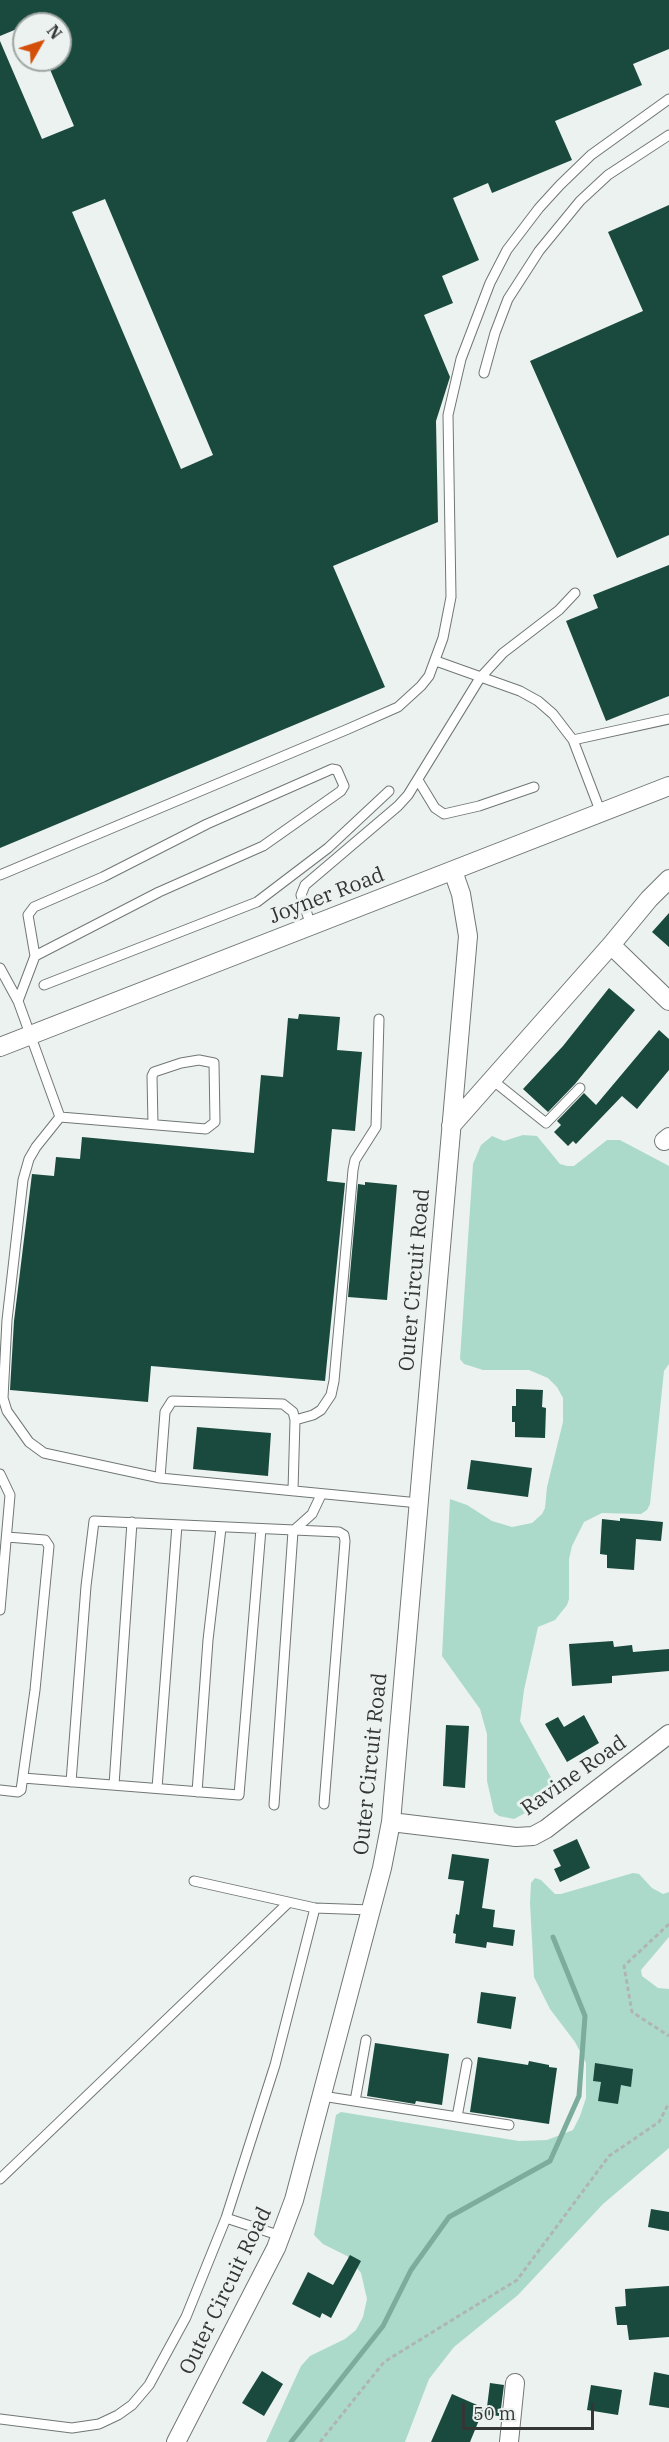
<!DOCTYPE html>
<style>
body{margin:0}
#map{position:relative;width:669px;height:2442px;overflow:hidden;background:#ebf2ef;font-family:"IBM Plex Serif",serif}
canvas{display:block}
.north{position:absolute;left:12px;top:12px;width:60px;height:60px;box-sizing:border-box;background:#ebf2ef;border:2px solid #a1a7a5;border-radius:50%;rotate:51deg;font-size:16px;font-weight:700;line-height:24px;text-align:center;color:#333635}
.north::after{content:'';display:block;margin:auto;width:21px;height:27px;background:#d44f09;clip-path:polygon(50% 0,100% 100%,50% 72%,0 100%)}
.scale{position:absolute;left:462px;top:2403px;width:132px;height:27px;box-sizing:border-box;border:3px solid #333635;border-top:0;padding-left:8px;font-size:18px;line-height:21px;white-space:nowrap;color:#333635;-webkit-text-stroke:4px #ebf2ef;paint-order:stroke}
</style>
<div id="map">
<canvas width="669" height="2442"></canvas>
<div class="north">N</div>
<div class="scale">50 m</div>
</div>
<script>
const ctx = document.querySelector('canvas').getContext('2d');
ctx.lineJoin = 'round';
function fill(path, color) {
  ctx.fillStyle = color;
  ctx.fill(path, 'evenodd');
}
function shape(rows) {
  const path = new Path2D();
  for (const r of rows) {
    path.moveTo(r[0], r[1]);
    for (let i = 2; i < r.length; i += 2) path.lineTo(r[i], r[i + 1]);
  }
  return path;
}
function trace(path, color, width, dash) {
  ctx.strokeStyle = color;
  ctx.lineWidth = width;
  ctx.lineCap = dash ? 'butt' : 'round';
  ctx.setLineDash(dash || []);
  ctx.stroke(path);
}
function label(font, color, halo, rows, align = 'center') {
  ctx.font = font + ' "IBM Plex Serif",serif';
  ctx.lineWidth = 6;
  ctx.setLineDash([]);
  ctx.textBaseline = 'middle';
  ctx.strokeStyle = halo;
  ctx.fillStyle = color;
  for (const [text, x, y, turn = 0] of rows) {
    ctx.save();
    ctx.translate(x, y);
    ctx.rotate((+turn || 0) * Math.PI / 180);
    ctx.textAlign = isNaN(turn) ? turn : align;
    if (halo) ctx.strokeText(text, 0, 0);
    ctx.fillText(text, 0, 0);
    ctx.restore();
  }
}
fill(shape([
 [523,1135,537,1136,560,1164,567,1166,574,1166,607,1140,620,1140,669,1166,669,1364,664,1371,650,1504,647,1510,641,1514,602,1513,584,1522,572,1546,569,1559,569,1599,567,1605,555,1620,538,1627,524,1690,520,1721,559,1792,544,1803,514,1819,499,1816,494,1812,487,1781,487,1734,480,1709,442,1656,450,1499,467,1505,492,1521,512,1527,532,1523,542,1514,545,1508,547,1487,563,1422,563,1398,557,1387,548,1378,529,1370,483,1370,464,1364,460,1359,473,1164,481,1145,492,1136,504,1141],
 [633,1873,639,1874,652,1888,663,1894,669,1892,669,1937,641,1970,642,1976,658,1988,669,1989,669,2148,603,2204,518,2295,454,2347,429,2379,405,2442,266,2442,301,2366,310,2356,345,2339,356,2330,363,2317,367,2299,361,2273,347,2256,323,2244,314,2235,336,2115,341,2112,519,2141,547,2140,573,2130,580,2116,586,2098,586,2063,575,2042,550,2009,534,1977,530,1903,531,1883,535,1878,541,1880,555,1894,561,1894]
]), '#acdaca');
trace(shape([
 [291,2442,383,2326,411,2270,449,2217,550,2161,579,2096,585,2016,553,1937]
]), '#7cac9c', 5);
fill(shape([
 [0,0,669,0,669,49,633,64,642,85,555,121,572,160,492,193,488,183,453,198,479,260,442,276,453,303,424,315,450,377,436,421,438,522,333,566,385,687,0,848,0,41,42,139,74,126,46,60,60,60,60,24,24,24,24,26,0,36],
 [105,199,213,455,181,469,72,212],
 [669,205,669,535,617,558,530,361,643,311,608,232],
 [669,565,669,696,606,721,566,621,598,608,593,595],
 [669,913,669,947,652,932],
 [609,988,635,1010,575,1084,548,1112,523,1089,563,1046],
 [299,1014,340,1017,337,1050,362,1052,355,1131,332,1129,327,1181,345,1183,325,1381,151,1366,148,1402,10,1390,14,1321,32,1174,54,1176,56,1157,80,1159,82,1137,254,1153,261,1075,283,1077,288,1018,298,1019],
 [659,1030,669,1039,669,1070,637,1109,622,1096,576,1144,573,1141,568,1146,554,1132,561,1125,557,1121,584,1093,596,1105],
 [365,1182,397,1185,387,1300,348,1297,358,1184,365,1185],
 [516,1389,543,1390,542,1407,546,1408,545,1438,515,1437,515,1422,512,1422,512,1406,516,1406],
 [197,1427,271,1433,268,1476,193,1469],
 [471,1460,532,1468,528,1497,467,1489],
 [620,1518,663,1522,661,1541,636,1539,634,1570,607,1568,607,1555,600,1554,602,1519,620,1521],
 [613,1641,614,1647,632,1645,633,1652,669,1649,669,1671,612,1676,612,1683,572,1686,569,1644],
 [584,1715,599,1743,567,1762,545,1724,558,1717,564,1727],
 [446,1725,469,1726,465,1788,443,1786],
 [577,1839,590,1868,560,1882,554,1869,561,1866,553,1850],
 [452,1854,489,1859,482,1908,495,1910,493,1927,515,1930,513,1946,487,1942,486,1948,455,1943,456,1934,453,1933,456,1914,459,1915,464,1881,448,1879],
 [481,1992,516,1997,511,2029,477,2023],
 [375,2043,449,2054,442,2105,416,2101,415,2104,367,2096],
 [478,2057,528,2065,529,2061,549,2065,549,2067,557,2068,549,2124,470,2112],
 [595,2063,633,2069,631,2087,621,2085,618,2104,598,2101,601,2082,593,2081],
 [651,2209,669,2212,669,2231,648,2227],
 [350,2255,361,2261,331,2318,322,2313,320,2318,292,2304,308,2272,333,2285],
 [669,2286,669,2337,629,2340,627,2325,617,2325,615,2307,626,2306,625,2289],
 [262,2371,283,2384,264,2416,242,2403],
 [654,2372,669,2375,669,2408,649,2405],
 [490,2383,504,2385,500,2416,486,2415],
 [591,2385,622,2390,618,2415,587,2410],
 [452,2394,484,2408,470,2442,431,2442]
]), '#1a4a3d');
const lane = shape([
 [484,373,495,333,508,299,539,251,580,201,608,175,669,135],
 [436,661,520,691,538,701,553,714,573,740,601,813],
 [573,740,669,719],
 [418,780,435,808,444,814,479,806,534,787],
 [0,875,348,729,398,707,421,686,429,676,443,638,451,597,448,415,461,359,490,283,507,250,539,208,560,185,591,155,669,99],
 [311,926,301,895,305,885,398,806,408,795,480,678,503,653,559,610,575,593],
 [0,968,18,1001,60,1117],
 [44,985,257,902,328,848,389,791],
 [18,1001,35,956,28,915,34,907,103,877,207,824,332,769,337,770,344,786,341,791,263,846,159,892,35,956],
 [491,1079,546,1123,580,1088],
 [60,1117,36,1147,29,1159,23,1180,7,1320,3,1398,7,1411,29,1442,44,1453,160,1478,419,1503],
 [60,1117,206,1129,215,1122,214,1063,199,1060,181,1063,154,1072,152,1076,153,1124],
 [295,1420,313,1415,321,1410,331,1395,334,1381,353,1170,355,1160,376,1127,379,1019],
 [0,1474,10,1495,0,1610],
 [160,1478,165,1412,172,1401,283,1404,293,1412,295,1420,293,1490],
 [23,1778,239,1795,261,1529],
 [71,1782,86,1586,94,1521,339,1532,344,1535,345,1541,324,1804],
 [114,1785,132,1522],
 [157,1788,177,1525],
 [0,1790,18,1792,21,1790,35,1690,49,1546,45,1540,7,1537],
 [197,1792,208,1640,221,1528],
 [274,1805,293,1531,312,1514,321,1495],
 [194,1881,315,1908,371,1910],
 [322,2096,509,2125],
 [355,2101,366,2040],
 [457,2117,467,2063],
 [0,2179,288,1903],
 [226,2218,281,2236],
 [0,2419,72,2428,99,2424,118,2415,132,2405,149,2385,186,2317,226,2218,275,2065,315,1908]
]);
const street = shape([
 [611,945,669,1001],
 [0,1047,669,786],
 [451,1126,611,945,649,899,669,879],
 [664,1141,669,1137],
 [391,1822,516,1837,533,1836,546,1829,669,1734],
 [176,2442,276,2248,294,2200,382,1868,391,1822,468,936,461,894,453,871],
 [509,2442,515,2383]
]);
trace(lane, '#717775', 11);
trace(street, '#717775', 20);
trace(shape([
 [669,1924,624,1966,632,2012,669,2036],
 [320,2442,384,2362,517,2280,609,2156,659,2122,669,2103]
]), '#afb5b2', 3, [4.5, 3]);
trace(lane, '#fff', 9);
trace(street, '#fff', 18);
label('21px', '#333635', '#ebf2ef', [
 ["Joyner Road",327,896,-21],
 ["Outer Circuit Road",415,1280,-85],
 ["Outer Circuit Road",371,1764,-84],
 ["Ravine Road",574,1776,-35],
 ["Outer Circuit Road",226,2291,-64]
]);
</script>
